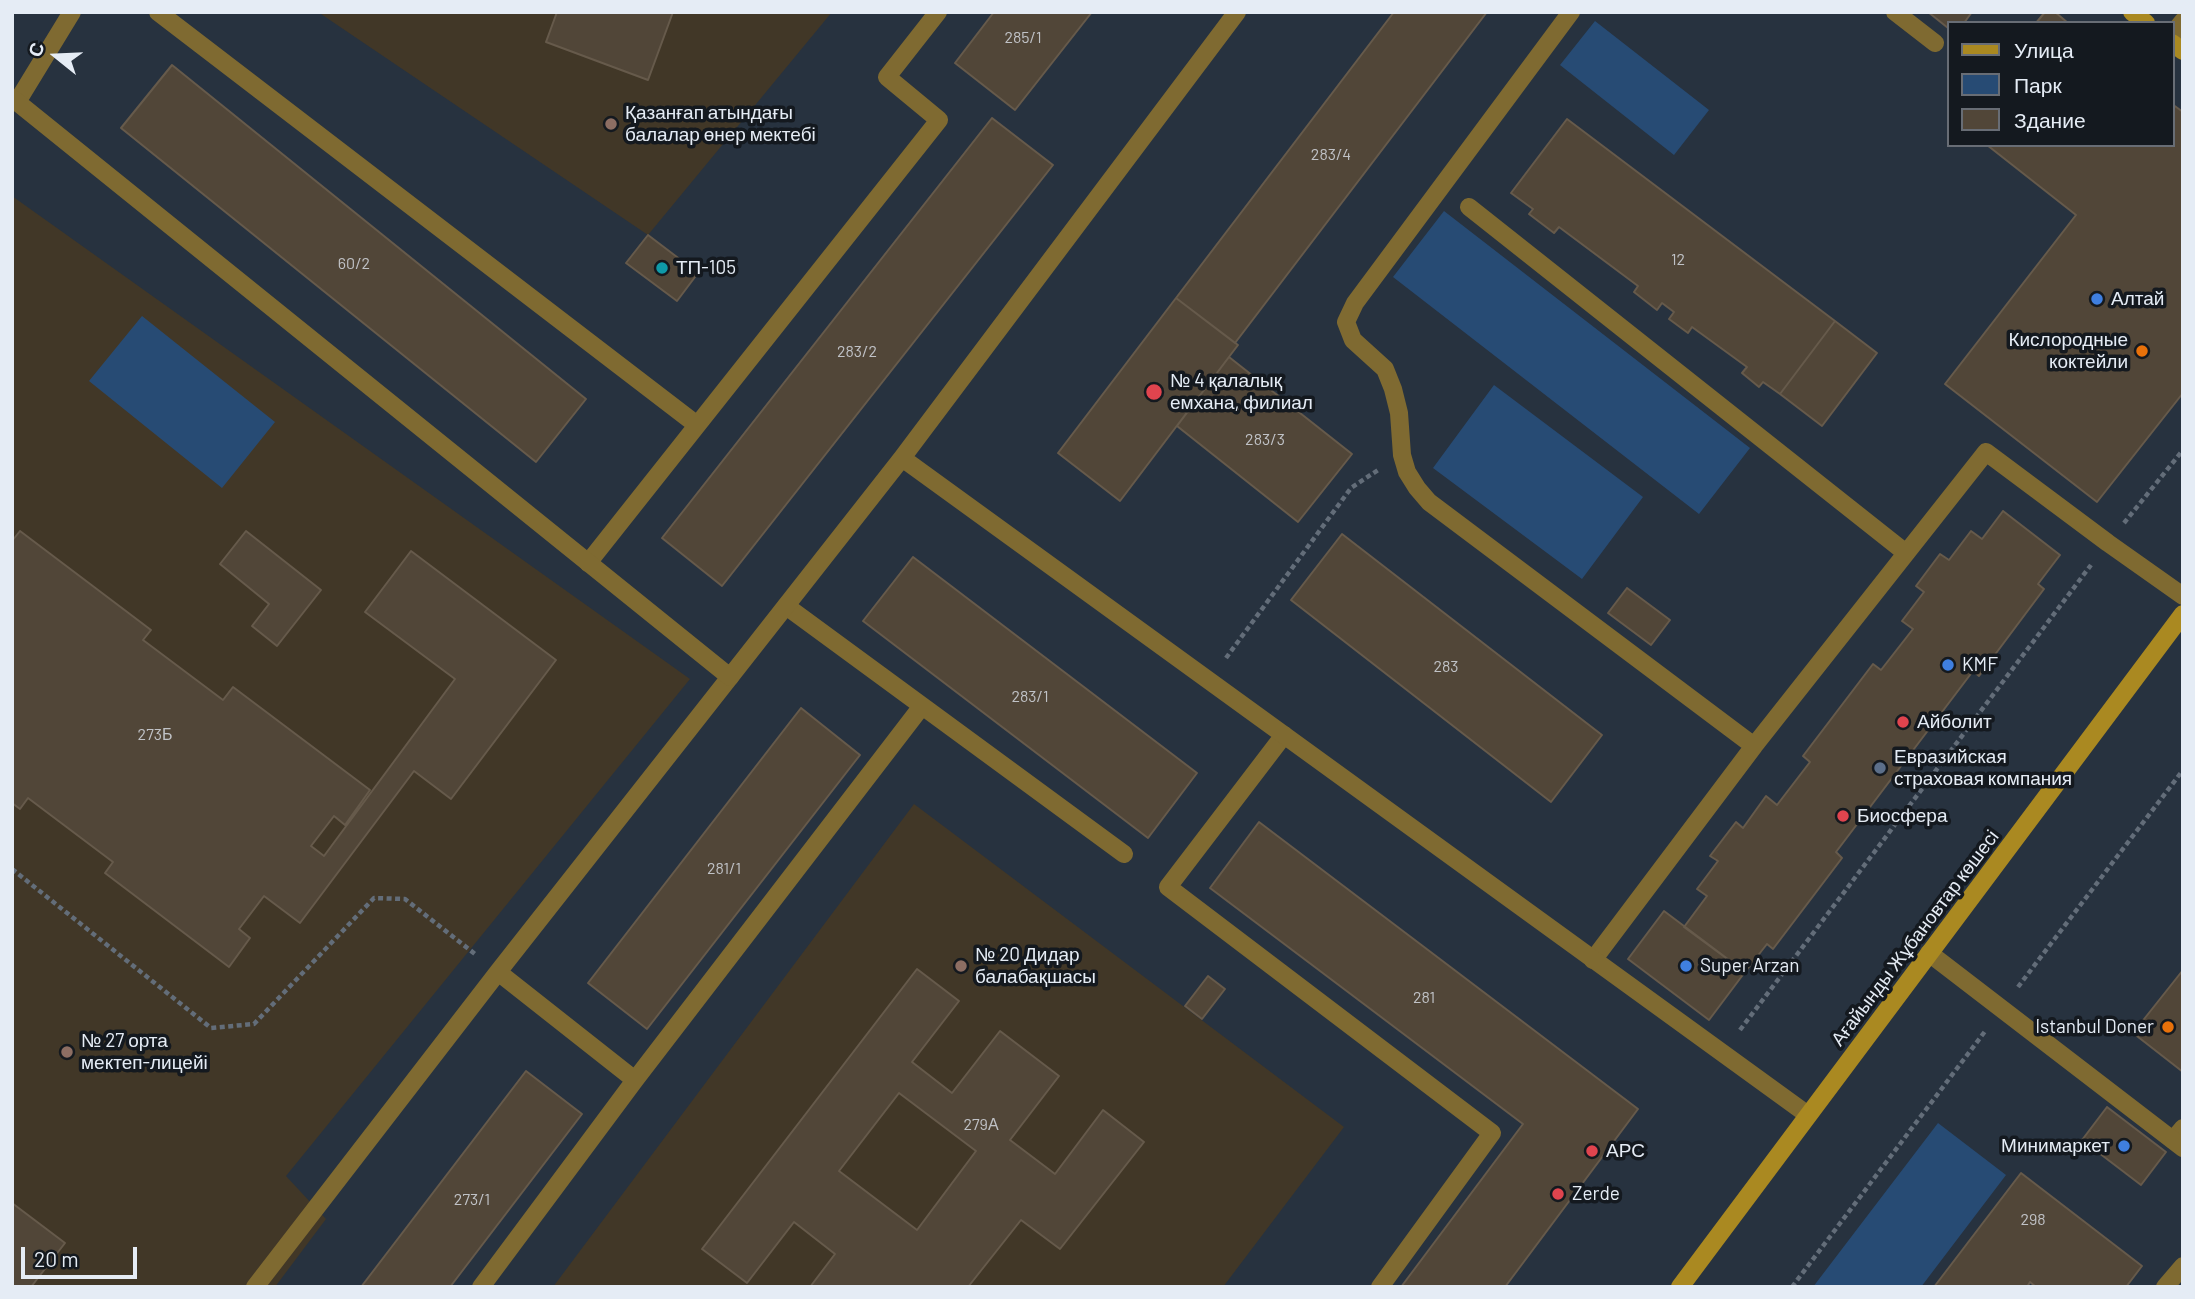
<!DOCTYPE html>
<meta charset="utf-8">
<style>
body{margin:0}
#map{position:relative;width:2195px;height:1299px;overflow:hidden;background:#27323f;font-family:Barlow,sans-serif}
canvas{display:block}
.frame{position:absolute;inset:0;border:14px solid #e5ecf5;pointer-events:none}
.legend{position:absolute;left:1947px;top:21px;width:228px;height:126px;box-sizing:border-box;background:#14191f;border:2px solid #686d75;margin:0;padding:9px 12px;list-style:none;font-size:21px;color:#e5ecf5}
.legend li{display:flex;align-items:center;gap:14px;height:35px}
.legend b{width:35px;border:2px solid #686d75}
.north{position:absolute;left:21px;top:21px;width:70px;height:70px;-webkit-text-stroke:5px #14191f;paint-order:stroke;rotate:288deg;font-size:19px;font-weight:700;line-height:28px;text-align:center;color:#e5ecf5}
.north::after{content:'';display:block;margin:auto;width:24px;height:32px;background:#e5ecf5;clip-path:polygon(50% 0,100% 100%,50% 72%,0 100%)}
.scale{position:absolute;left:21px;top:1247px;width:116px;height:32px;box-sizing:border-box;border:4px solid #e5ecf5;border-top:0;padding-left:9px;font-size:21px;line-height:24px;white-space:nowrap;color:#e5ecf5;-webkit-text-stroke:5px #14191f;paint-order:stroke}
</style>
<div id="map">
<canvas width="2195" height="1299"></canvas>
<div class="frame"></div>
<ul class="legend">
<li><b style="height:9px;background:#aa8921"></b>Улица</li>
<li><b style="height:19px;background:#274b74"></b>Парк</li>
<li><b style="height:19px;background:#514638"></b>Здание</li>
</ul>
<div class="north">С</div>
<div class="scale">20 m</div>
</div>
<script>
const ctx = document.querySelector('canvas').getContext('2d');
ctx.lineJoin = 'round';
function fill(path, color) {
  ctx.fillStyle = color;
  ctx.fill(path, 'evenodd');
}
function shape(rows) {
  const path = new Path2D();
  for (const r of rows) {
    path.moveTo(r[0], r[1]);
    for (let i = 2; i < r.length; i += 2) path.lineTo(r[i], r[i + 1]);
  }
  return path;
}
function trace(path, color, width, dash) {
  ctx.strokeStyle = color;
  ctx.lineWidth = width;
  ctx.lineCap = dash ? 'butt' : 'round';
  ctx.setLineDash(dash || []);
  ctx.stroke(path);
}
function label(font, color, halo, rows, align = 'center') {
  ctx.font = font + ' Barlow,sans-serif';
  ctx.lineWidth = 7;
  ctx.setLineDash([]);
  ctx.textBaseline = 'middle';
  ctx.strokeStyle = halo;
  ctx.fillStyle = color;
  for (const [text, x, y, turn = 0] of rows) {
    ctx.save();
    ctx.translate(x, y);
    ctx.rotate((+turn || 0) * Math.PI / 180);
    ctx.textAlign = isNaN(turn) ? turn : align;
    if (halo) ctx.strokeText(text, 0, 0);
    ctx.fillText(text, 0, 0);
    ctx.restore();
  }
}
fill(shape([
 [318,12,832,12,648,235],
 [12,196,690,679,286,1176,326,1219,275,1287,12,1287],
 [914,804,1344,1127,1223,1287,553,1287]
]), '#413727');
fill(shape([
 [1595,21,1709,110,1674,155,1560,65],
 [1444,211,1750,448,1699,514,1393,277],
 [142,316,275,422,222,488,89,381],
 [1494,385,1643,497,1582,579,1433,468],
 [1938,1123,2006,1175,1921,1287,1813,1287]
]), '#274b74');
const building = shape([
 [557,12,673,12,648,80,546,42,557,12],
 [994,12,1092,12,1015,110,955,63,994,12],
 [1394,12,1487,12,1235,343,1176,298,1394,12],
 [1928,12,1972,12,1964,23,1948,23,1948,28,1928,12],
 [2045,12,2055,12,2068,23,2036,23,2045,12],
 [172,65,586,399,536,462,121,128,172,65],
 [2172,104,2183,112,2183,393,2097,502,1945,384,2076,215,1987,145,2172,145,2172,104],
 [992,118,1053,165,722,586,662,538,992,118],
 [1567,119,1835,321,1780,394,1763,382,1759,387,1742,373,1747,367,1692,327,1688,333,1669,319,1674,312,1662,303,1657,310,1634,292,1638,286,1559,227,1554,233,1529,214,1533,209,1511,193,1567,119],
 [648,235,698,273,677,301,626,263,648,235],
 [1176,298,1238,345,1120,501,1058,453,1176,298],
 [1835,321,1877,353,1822,426,1780,394,1835,321],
 [1229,357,1352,454,1298,522,1177,426,1229,357],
 [2003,511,2060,555,2038,584,2044,589,1979,676,1973,671,1836,852,1842,858,1773,949,1767,944,1745,972,1684,927,1707,896,1697,889,1718,861,1710,856,1736,822,1743,828,1766,796,1777,805,1810,762,1803,756,1873,664,1881,670,1913,629,1902,621,1924,592,1916,586,1940,554,1949,560,1971,531,1982,539,2003,511],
 [20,531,151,630,143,640,223,700,233,687,370,790,345,825,334,816,311,846,324,856,455,679,365,612,411,551,556,660,451,799,414,771,300,923,264,896,239,929,250,938,229,967,105,873,113,862,28,798,20,809,12,803,12,541,20,531],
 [246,531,321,590,277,646,252,626,269,604,220,564,246,531],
 [1342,534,1602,735,1551,802,1291,600,1342,534],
 [913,557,1197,773,1148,838,863,621,913,557],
 [1627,588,1670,620,1651,645,1608,613,1627,588],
 [801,708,860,755,647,1029,588,983,801,708],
 [1259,822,1638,1109,1505,1287,1401,1287,1523,1124,1210,888,1259,822],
 [1664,911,1745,972,1709,1020,1628,959,1664,911],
 [917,969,959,1001,912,1062,952,1093,1000,1031,1059,1076,1010,1140,1055,1174,1103,1110,1144,1142,1060,1249,1021,1220,968,1287,810,1287,835,1254,794,1222,747,1283,702,1249,917,969],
 [899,1093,976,1151,917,1230,839,1171,899,1093],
 [2183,970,2183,1072,2133,1033,2183,970],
 [1208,976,1225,989,1202,1019,1185,1006,1208,976],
 [526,1071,582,1114,450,1287,361,1287,526,1071],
 [2107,1107,2166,1152,2141,1185,2082,1140,2107,1107],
 [2021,1173,2142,1266,2126,1287,2036,1287,2030,1282,2027,1287,1934,1287,2021,1173],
 [12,1203,65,1243,31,1287,12,1287,12,1203]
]);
fill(building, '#514638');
trace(building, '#665a4b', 2);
trace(shape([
 [2124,523,2183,450],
 [1226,658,1351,488,1378,470],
 [12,869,211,1028,254,1024,374,898,405,899,475,954],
 [2018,987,2183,770],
 [1740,1030,2091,565],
 [1792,1287,1986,1030]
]), '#636d79', 4.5, [5, 3.5]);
trace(shape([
 [158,12,697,425],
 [1571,12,1355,303,1346,322,1353,340,1385,369,1393,389,1399,413,1402,455,1407,472,1417,488,1429,502,1754,746],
 [1895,12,1935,43],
 [2172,35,2183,21],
 [17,102,72,12],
 [1469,207,1906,553],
 [588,563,939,120,887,77,938,12],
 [786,606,1124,854],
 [1284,735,1168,887,1492,1133,1380,1287],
 [1593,960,1754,746,1986,452,2108,543,2183,596],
 [498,972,635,1080],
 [2173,1140,2183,1128],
 [255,1287,498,972,730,677],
 [481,1287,635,1080,922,706],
 [2165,1287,2183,1266]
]), '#7f6a31', 18);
trace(shape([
 [12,98,730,677,902,458,1237,12],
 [902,458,1808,1115],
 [1929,953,2183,1148]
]), '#7f6a31', 18);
trace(shape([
 [2132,12,2146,23],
 [2172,43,2183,51],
 [1680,1287,2183,614]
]), '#aa8921', 18);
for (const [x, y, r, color] of [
 [611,124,7,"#8d6e63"],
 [662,268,7,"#0f9aa8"],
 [2097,299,7,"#3f7fe0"],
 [2142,351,7,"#e8710a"],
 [1154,392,9,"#e0444e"],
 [1948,665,7,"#3f7fe0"],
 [1903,722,7,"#e0444e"],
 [1880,768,7,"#5c6f8a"],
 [1843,816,7,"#e0444e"],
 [961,966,7,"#8d6e63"],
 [1686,966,7,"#3f7fe0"],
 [2168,1027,7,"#e8710a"],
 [67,1052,7,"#8d6e63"],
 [2124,1146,7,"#3f7fe0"],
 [1592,1151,7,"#e0444e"],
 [1558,1194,7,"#e0444e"]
]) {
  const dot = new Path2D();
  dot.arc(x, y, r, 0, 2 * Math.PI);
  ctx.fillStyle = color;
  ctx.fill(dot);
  trace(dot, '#14191f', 2.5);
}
label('16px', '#c0c2c6', null, [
 ["285/1",1023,38],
 ["283/4",1331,155],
 ["12",1678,260],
 ["60/2",354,264],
 ["283/2",857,352],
 ["283/3",1265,440],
 ["283",1446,667],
 ["283/1",1030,697],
 ["273Б",155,735],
 ["281/1",724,869],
 ["281",1424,998],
 ["279А",981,1125],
 ["273/1",472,1200],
 ["298",2033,1220]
]);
label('19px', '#e5ecf5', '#14191f', [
 ["Қазанғап атындағы",625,113],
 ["балалар өнер мектебі",625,135],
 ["ТП-105",676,268],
 ["Алтай",2111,299],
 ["Кислородные",2128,340,"right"],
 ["коктейли",2128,362,"right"],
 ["№ 4 қалалық",1170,381],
 ["емхана, филиал",1170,403],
 ["KMF",1962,665],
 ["Айболит",1917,722],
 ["Евразийская",1894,757],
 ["страховая компания",1894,779],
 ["Биосфера",1857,816],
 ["№ 20 Дидар",975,955],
 ["балабақшасы",975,977],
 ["Super Arzan",1700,966],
 ["Istanbul Doner",2154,1027,"right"],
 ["№ 27 орта",81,1041],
 ["мектеп-лицейі",81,1063],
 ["Минимаркет",2110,1146,"right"],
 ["АРС",1606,1151],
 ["Zerde",1572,1194]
], 'left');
label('19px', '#e5ecf5', '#14191f', [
 ["Ағайынды Жұбановтар көшесі",1915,938,-53]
]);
</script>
